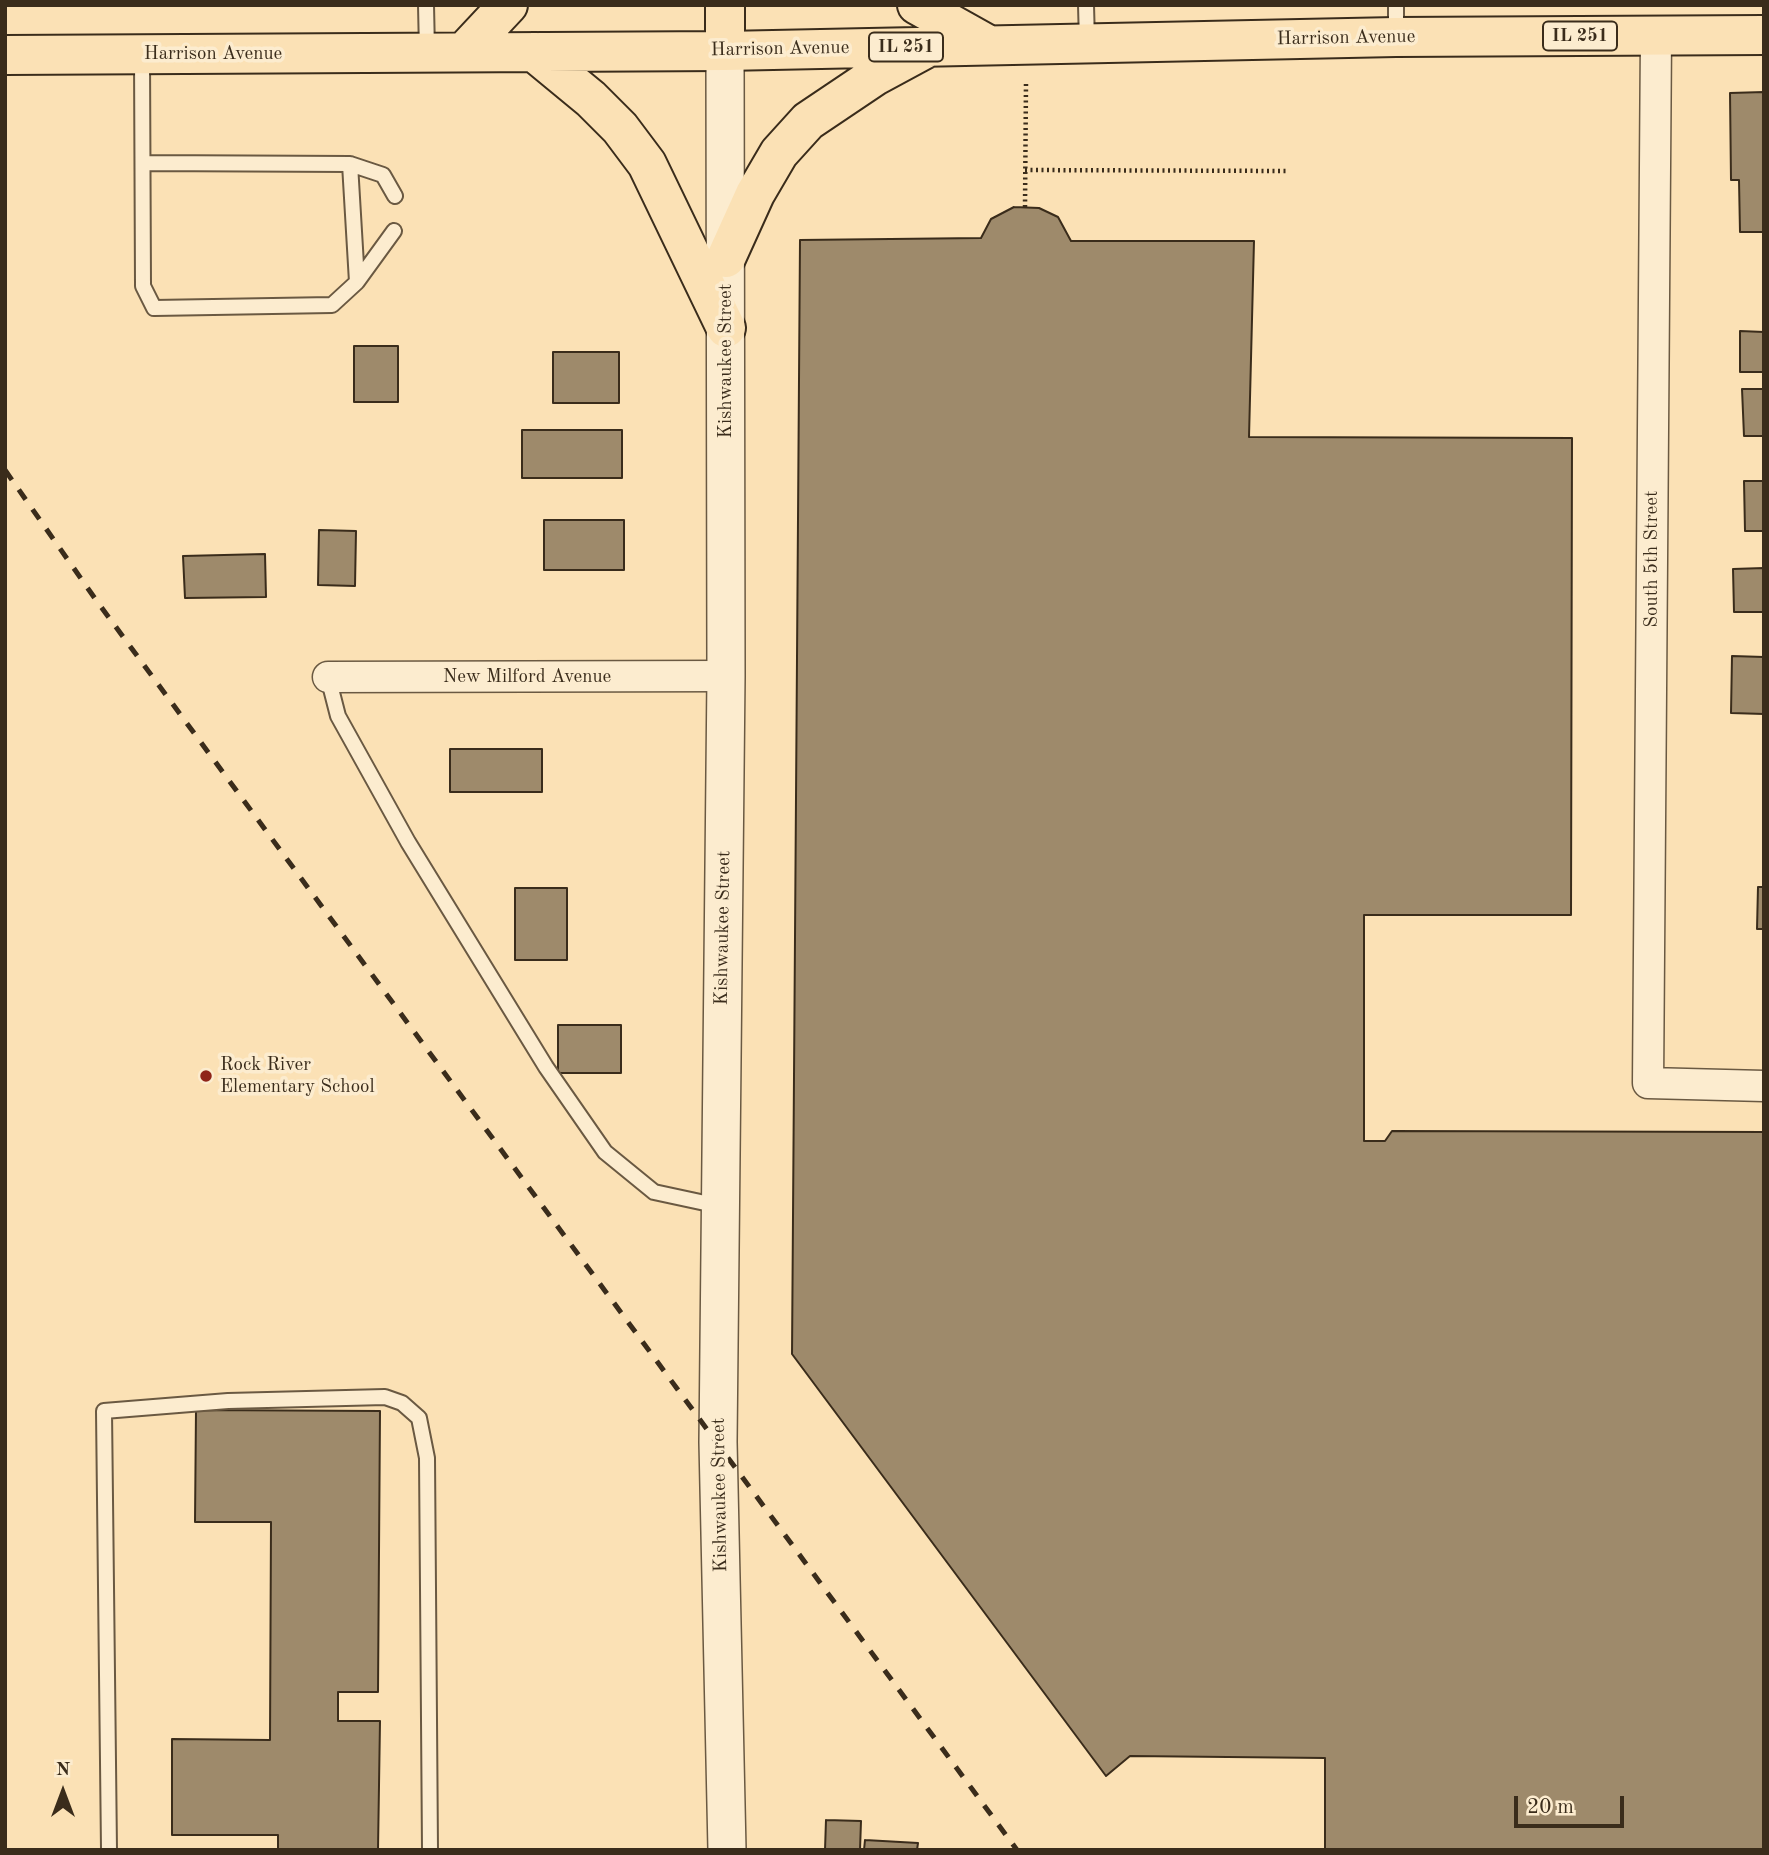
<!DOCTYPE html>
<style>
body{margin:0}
#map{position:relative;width:1769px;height:1855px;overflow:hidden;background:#fbe1b5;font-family:"Old Standard TT",serif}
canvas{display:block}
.frame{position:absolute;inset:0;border:7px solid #3a2c1b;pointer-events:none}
.north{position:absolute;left:28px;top:1757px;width:70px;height:70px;-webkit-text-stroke:5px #fceccf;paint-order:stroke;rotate:0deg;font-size:19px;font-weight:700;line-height:28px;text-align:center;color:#3a2c1b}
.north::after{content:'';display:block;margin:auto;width:24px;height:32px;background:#3a2c1b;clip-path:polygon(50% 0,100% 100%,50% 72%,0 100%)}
.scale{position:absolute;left:1514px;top:1796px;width:110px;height:32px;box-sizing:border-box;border:4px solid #3a2c1b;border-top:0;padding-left:9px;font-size:21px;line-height:24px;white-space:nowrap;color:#3a2c1b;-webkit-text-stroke:5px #fceccf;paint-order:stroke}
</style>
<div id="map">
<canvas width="1769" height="1855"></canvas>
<div class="frame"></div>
<div class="north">N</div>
<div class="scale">20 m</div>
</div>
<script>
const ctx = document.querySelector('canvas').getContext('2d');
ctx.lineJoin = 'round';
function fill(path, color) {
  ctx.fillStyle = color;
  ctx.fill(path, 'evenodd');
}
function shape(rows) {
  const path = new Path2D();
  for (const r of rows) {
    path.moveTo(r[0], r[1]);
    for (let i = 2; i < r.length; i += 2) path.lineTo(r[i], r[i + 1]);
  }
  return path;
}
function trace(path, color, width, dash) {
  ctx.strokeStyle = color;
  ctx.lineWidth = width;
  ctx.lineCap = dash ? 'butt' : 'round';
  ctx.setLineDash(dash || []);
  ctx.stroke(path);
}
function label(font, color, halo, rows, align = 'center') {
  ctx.font = font + ' "Old Standard TT",serif';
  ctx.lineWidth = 7;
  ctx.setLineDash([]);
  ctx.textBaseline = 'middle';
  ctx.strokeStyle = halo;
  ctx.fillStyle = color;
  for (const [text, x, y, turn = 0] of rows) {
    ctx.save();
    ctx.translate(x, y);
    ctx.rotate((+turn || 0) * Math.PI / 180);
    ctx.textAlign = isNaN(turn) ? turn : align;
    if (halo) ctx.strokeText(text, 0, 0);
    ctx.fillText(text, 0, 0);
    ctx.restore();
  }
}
const building = shape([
 [1764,92,1764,232,1740,232,1739,180,1731,180,1730,93,1764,92],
 [1014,207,1039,208,1058,217,1071,241,1254,241,1249,437,1572,438,1571,915,1364,915,1364,1141,1385,1141,1392,1131,1764,1132,1764,1850,1325,1850,1325,1758,1130,1756,1106,1776,792,1354,800,240,981,238,991,219,1014,207],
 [1740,331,1764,332,1764,372,1740,372,1740,331],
 [354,346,398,346,398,402,354,402,354,346],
 [553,352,619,352,619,403,553,403,553,352],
 [1742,389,1764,389,1764,436,1744,436,1742,389],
 [522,430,622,430,622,478,522,478,522,430],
 [1744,481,1764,481,1764,531,1745,531,1744,481],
 [544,520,624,520,624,570,544,570,544,520],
 [319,530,356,531,355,586,318,585,319,530],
 [265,554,266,597,185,598,183,556,265,554],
 [1764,568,1764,612,1734,612,1733,569,1764,568],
 [1732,656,1764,657,1764,714,1731,713,1732,656],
 [450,749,542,749,542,792,450,792,450,749],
 [1758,887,1764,887,1764,929,1757,929,1758,887],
 [515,888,567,888,567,960,515,960,515,888],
 [558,1025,621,1025,621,1073,558,1073,558,1025],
 [196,1410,380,1411,378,1692,338,1692,338,1721,380,1721,378,1850,278,1850,278,1835,172,1835,172,1739,270,1740,271,1522,195,1522,196,1410],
 [826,1820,861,1821,860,1850,825,1850,826,1820],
 [865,1840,918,1843,917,1850,864,1850,865,1840]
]);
fill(building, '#9e8a6b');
trace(building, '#3a2c1b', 2);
const service = shape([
 [426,5,427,51],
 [1086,5,1087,42],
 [1396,5,1396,35],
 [142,56,143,286,154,308,332,305,357,282,350,164,143,163],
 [350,164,383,175,395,196],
 [357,282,394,231],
 [328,677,338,716,408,842,546,1067,605,1152,654,1192,719,1206],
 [109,1850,104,1411,228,1401,385,1397,402,1403,419,1418,427,1458,430,1850]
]);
const minor = shape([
 [1656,36,1648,1083,1764,1086],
 [328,677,726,676]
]);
const tertiary = shape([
 [725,51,726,676,718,1442,727,1850]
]);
const primary = shape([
 [725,5,725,51],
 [917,5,987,44],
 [464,52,508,5],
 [534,52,591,99,620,128,647,164,726,328],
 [5,55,725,51,1396,37,1764,35],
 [726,258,755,194,779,153,808,121,875,76,925,49]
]);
trace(service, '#6a5942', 18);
trace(minor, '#6a5942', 33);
trace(tertiary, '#6a5942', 40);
trace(primary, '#3a2c1b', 42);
trace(shape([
 [1025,170,1286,171],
 [1025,207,1026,82]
]), '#3a2c1b', 4.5, [2, 3.5]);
trace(service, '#fceccf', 14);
trace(minor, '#fceccf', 30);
trace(tertiary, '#fceccf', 37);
trace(primary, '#fbe1b5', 38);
trace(shape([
 [5,470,96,600,1017,1850]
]), '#3a2c1b', 5, [12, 12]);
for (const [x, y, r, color] of [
 [206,1076,7,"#8f2418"]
]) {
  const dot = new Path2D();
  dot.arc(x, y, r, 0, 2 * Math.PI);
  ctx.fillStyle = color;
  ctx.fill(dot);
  trace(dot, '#fceccf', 2.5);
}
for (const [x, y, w] of [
 [1580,36,74],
 [906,47,74]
]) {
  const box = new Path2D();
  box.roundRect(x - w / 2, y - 14.5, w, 29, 5);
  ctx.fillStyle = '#fceccf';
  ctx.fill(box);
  trace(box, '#3a2c1b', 2);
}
label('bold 18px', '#3a2c1b', null, [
 ["IL 251",1580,36],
 ["IL 251",906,47]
]);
label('19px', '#3a2c1b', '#fceccf', [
 ["Harrison Avenue",1346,38,-1],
 ["Harrison Avenue",780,49,-1],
 ["Harrison Avenue",213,54],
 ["Kishwaukee Street",726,361,-90],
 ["South 5th Street",1652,559,-90],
 ["New Milford Avenue",527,677],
 ["Kishwaukee Street",723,928,-89],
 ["Kishwaukee Street",720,1495,-91]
]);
label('19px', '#3a2c1b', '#fceccf', [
 ["Rock River",220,1065],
 ["Elementary School",220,1087]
], 'left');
</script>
